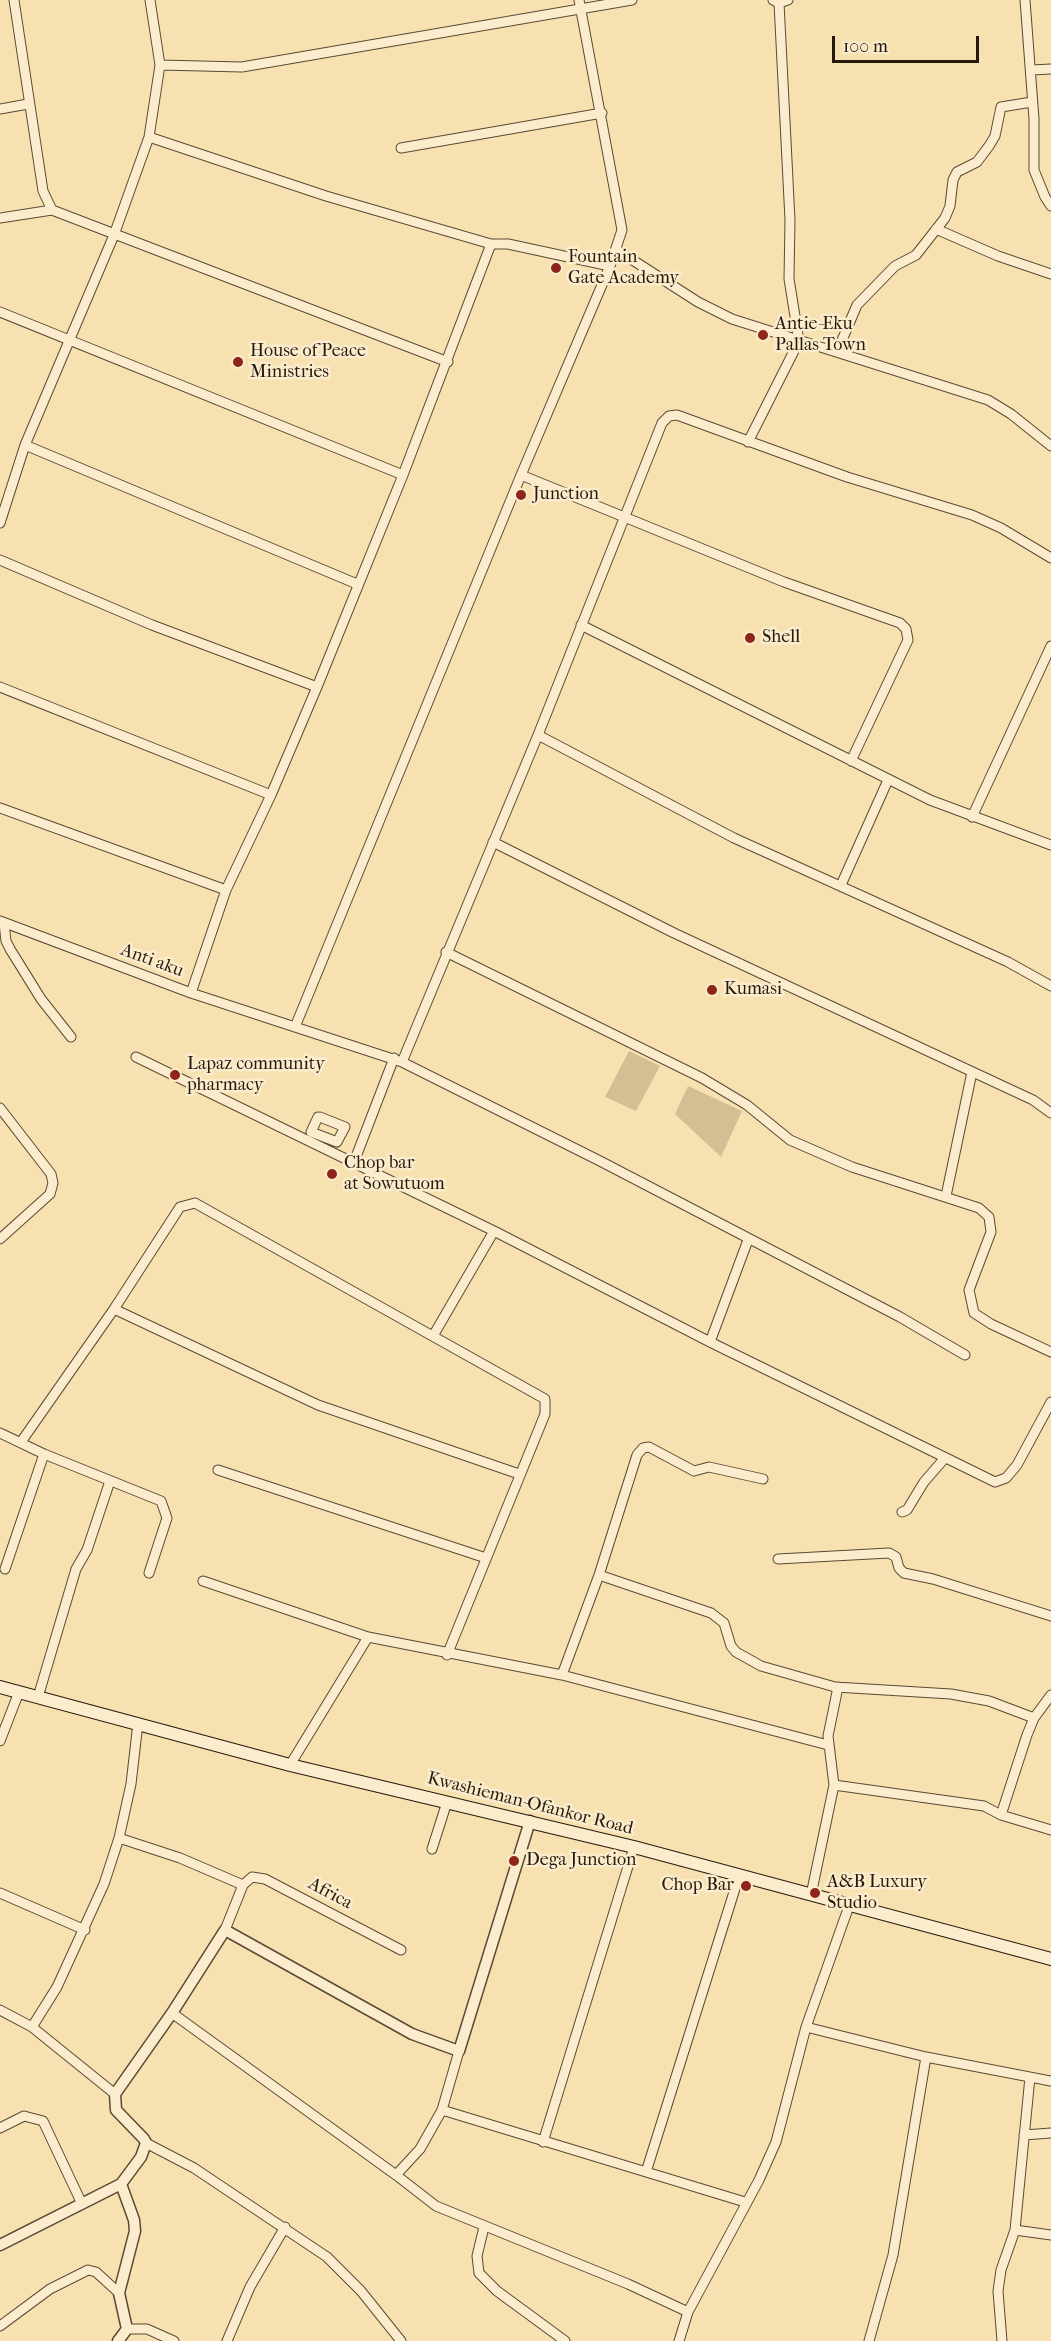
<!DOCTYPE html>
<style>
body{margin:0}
#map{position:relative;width:1051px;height:2341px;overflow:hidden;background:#f8e1b1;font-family:"IM FELL French Canon",serif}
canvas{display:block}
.scale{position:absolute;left:832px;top:36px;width:147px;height:27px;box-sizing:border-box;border:3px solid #26180b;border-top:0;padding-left:8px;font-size:18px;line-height:21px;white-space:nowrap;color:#26180b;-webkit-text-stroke:4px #faeccc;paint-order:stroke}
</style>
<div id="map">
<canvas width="1051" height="2341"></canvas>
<div class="scale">100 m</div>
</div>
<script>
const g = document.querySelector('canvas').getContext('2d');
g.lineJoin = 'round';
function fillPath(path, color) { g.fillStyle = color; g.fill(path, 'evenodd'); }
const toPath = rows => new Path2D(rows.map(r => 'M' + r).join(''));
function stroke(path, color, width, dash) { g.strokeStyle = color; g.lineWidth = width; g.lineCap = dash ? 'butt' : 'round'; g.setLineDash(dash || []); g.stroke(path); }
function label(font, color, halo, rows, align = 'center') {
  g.font = font + ' "IM FELL French Canon",serif'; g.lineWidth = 5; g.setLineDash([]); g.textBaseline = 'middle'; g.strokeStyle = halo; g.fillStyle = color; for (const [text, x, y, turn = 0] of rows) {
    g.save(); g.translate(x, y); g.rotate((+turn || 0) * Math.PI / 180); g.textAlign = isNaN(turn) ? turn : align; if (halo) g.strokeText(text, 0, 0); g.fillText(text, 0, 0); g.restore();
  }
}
fillPath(toPath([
 [629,1051,660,1066,636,1111,605,1097],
 [688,1086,742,1111,721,1157,675,1114]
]), '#d4bf95');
const minor = toPath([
 [14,0,43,191,52,210],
 [773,0,779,3,788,0],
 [1025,0,1034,119,1034,170,1045,197,1051,206],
 [160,65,242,67,632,0],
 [1032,70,1051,69],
 [0,109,28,104],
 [149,137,326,196,491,244,508,244,610,266],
 [401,148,602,113],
 [0,218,52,210,448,362],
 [936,229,998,256,1051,274],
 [617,250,698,302,732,319,988,400,1011,414,1051,446],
 [0,312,403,475],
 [837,352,857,305,895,266,916,255,945,218,950,206,953,180,957,172,977,162,989,146,995,136,1001,107,1032,102],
 [748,442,799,341,789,279,790,220,779,3],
 [25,445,357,584],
 [521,475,784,582,900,623,906,629,908,640,851,761],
 [0,523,25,445,114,235,149,137,160,65,150,0],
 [0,560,152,625,317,687],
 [581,625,930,800,1051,845],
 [0,687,271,795],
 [538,735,734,838,1008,962,1051,986],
 [0,808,226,890],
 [972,817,1051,646],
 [493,842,674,933,1033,1100,1051,1113],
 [841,885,888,780],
 [0,921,191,993,402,1062,600,1161,900,1317,965,1355],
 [4,923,6,941,10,949,41,999,71,1037],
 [446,952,702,1078,747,1105,790,1140,852,1167,979,1208,989,1217,991,1232,969,1290,974,1313,991,1324,1051,1352],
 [191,993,226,890,271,795,317,687,403,475,491,244],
 [295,1027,521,475,610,266,622,230,579,0],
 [136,1057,494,1231,710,1342,995,1482,1006,1478,1017,1465,1051,1402],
 [402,1062,538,735,662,423,669,416,677,415,847,477,972,515,1001,528,1051,558],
 [0,1108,51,1174,53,1183,50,1194,0,1239],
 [318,1117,311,1132,337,1142,345,1127,320,1117],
 [354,1162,394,1058],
 [946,1196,972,1072],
 [114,1309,318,1405,519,1474],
 [433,1336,494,1231],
 [710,1342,748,1240],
 [0,1433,44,1454,161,1501,167,1518,149,1573],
 [21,1442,114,1309,180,1207,195,1203,545,1399,545,1414,447,1655],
 [218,1470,486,1558],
 [902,1512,907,1510,924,1482,944,1459],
 [778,1559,889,1553,896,1557,899,1568,904,1573,933,1579,1051,1616],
 [5,1569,44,1454],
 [599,1575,711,1613,724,1623,731,1646,736,1652,761,1666,835,1687,951,1694,989,1701,1034,1718],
 [203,1581,368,1637,562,1675,828,1745],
 [562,1675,599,1575,637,1455,643,1448,649,1447,694,1471,709,1467,763,1479],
 [38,1697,76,1569,87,1550,110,1481],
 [0,1741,19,1692],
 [290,1765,368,1637],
 [834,1785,984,1806,1001,1815,1051,1830],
 [1001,1815,1027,1735,1034,1718,1051,1695],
 [119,1838,180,1858,243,1885],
 [432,1849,447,1802],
 [0,1893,85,1930],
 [811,1895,834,1785,828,1736,838,1687],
 [225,1930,243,1885,252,1877,265,1879,401,1950],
 [0,2010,32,2027,115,2094],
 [172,2013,396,2175,436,2206,628,2284,688,2312],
 [32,2027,57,1987,104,1884,119,1838,131,1784,138,1723],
 [806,2027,926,2057,1051,2081],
 [442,2110,745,2202],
 [0,2128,24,2116,43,2121,82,2204],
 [1024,2135,1051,2133],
 [543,2142,634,1847],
 [146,2143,194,2168,327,2257,361,2291,401,2341],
 [646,2172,739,1876],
 [396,2175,420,2149,442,2110,459,2051],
 [484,2227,477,2256,479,2273,497,2291,565,2341],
 [1015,2230,1051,2235],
 [0,2326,50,2289,88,2270,96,2272,119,2293],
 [127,2329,147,2329,174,2341],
 [227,2341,250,2287,285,2227],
 [679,2341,688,2312,759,2180,776,2142,806,2027,849,1906],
 [869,2341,893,2255,926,2057],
 [1002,2341,998,2291,1001,2270,1015,2230,1030,2077]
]);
const tertiary = toPath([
 [0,2245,121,2184,141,2157,146,2143,144,2139,116,2110,115,2094,172,2013,225,1930,412,2034,459,2051,530,1821],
 [118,2341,127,2329,119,2293,135,2231,134,2220,121,2184]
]);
const secondary = toPath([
 [0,1687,290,1765,634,1847,1051,1959]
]);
stroke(minor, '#5a4a34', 11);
stroke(tertiary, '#5a4a34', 13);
stroke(secondary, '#26180b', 14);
stroke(minor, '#faeccc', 9);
stroke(tertiary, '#faeccc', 10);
stroke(secondary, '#faeccc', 12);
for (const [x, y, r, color] of [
 [556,268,6,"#8f2418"],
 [763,335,6,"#8f2418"],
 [238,362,6,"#8f2418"],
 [521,495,6,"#8f2418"],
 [750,638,6,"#8f2418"],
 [712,990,6,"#8f2418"],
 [175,1075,6,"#8f2418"],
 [332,1174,6,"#8f2418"],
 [514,1861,6,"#8f2418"],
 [746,1886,6,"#8f2418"],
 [815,1893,6,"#8f2418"]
]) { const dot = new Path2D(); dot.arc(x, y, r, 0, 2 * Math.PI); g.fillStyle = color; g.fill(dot); stroke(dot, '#faeccc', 2); }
label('18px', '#26180b', '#faeccc', [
 ["Fountain",568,258],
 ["Gate Academy",568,279],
 ["Antie-Eku",775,325],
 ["Pallas Town",775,346],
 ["House of Peace",250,352],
 ["Ministries",250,373],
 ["Junction",533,495],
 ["Shell",762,638],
 ["Kumasi",724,990],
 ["Lapaz community",187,1065],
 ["pharmacy",187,1086],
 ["Chop bar",344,1164],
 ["at Sowutuom",344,1185],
 ["Dega Junction",526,1861],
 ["A&B Luxury",827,1883],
 ["Studio",827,1904],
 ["Chop Bar",734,1886,"right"]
], 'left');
label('18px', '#26180b', '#faeccc', [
 ["Anti aku",152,961,20],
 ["Kwashieman-Ofankor Road",530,1804,14],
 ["Africa",330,1894,28]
]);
</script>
